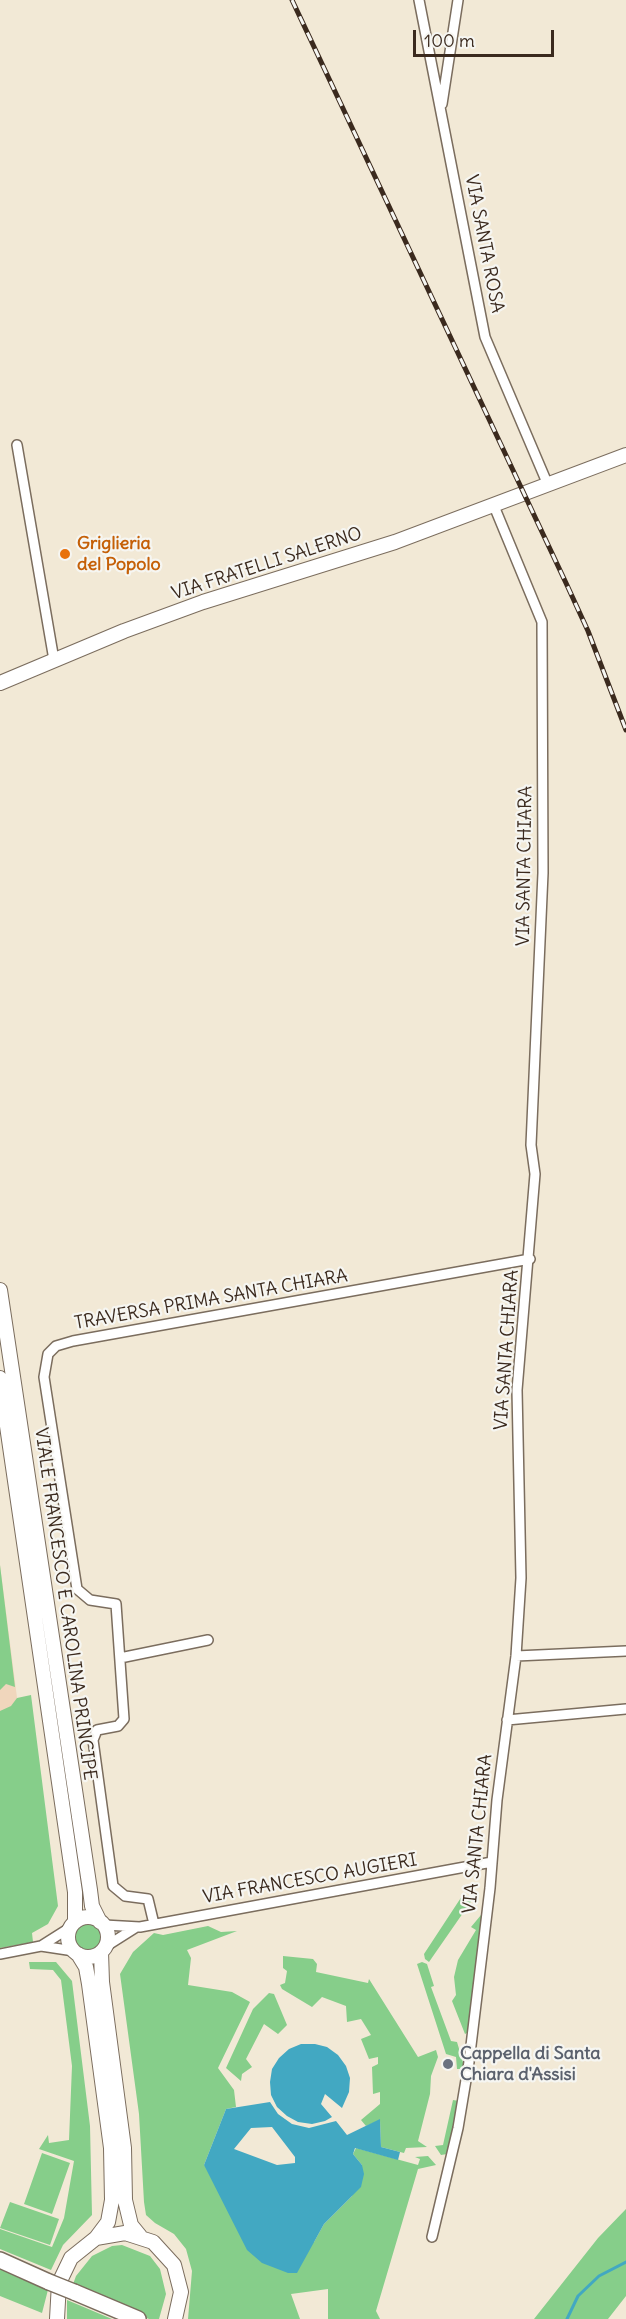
<!DOCTYPE html>
<style>
body{margin:0}
#map{position:relative;width:626px;height:2319px;overflow:hidden;background:#f2e9d6;font-family:Delius,sans-serif}
canvas{display:block}
.scale{position:absolute;left:413px;top:30px;width:141px;height:27px;box-sizing:border-box;border:3px solid #3b2a1e;border-top:0;padding-left:8px;font-size:18px;line-height:21px;white-space:nowrap;color:#3b2a1e;-webkit-text-stroke:4px #f6f6f2;paint-order:stroke}
</style>
<div id="map">
<canvas width="626" height="2319"></canvas>
<div class="scale">100 m</div>
</div>
<script>
const g = document.querySelector('canvas').getContext('2d');
g.lineJoin = 'round';
function fillPath(path, color) { g.fillStyle = color; g.fill(path, 'evenodd'); }
const toPath = rows => new Path2D(rows.map(r => 'M' + r).join(''));
function stroke(path, color, width, dash) { g.strokeStyle = color; g.lineWidth = width; g.lineCap = dash ? 'butt' : 'round'; g.setLineDash(dash || []); g.stroke(path); }
function label(font, color, halo, rows, align = 'center') {
  g.font = font + ' Delius,sans-serif'; g.lineWidth = 4.5; g.setLineDash([]); g.textBaseline = 'middle'; g.strokeStyle = halo; g.fillStyle = color; for (const [text, x, y, turn = 0] of rows) {
    g.save(); g.translate(x, y); g.rotate((+turn || 0) * Math.PI / 180); g.textAlign = isNaN(turn) ? turn : align; if (halo) g.strokeText(text, 0, 0); g.fillText(text, 0, 0); g.restore();
  }
}
fillPath(toPath([
 [0,1565,20,1721,0,1731]
]), '#f0d6bc');
fillPath(toPath([
 [0,1565,15,1687,6,1684,0,1690],
 [31,1695,58,1906,48,1924,32,1933,33,1942,0,1948,0,1711,11,1706,17,1698],
 [464,1893,472,1900,429,1962,425,1959,424,1954],
 [481,1915,484,1919,470,2031,465,2034,452,2001,456,1995,454,1977,458,1960,476,1930,471,1927],
 '75 1938a14 14 0 1 1 28 0a14 14 0 1 1-28 0Z',
 [208,1926,221,1932,237,1931,187,1950,191,1958,188,1985,232,1992,250,2002,218,2068,234,2090,236,2107,226,2109,204,2165,314,2242,324,2224,352,2196,362,2165,353,2154,356,2148,418,2165,420,2159,415,2157,428,2156,436,2165,418,2169,376,2311,380,2319,328,2319,328,2289,291,2294,300,2319,188,2319,192,2271,186,2249,174,2234,155,2223,146,2215,144,2202,139,2114,120,1974,133,1952,154,1933,163,1935],
 [283,1956,313,1959,317,1964,316,1972,368,1983,369,1979,418,2057,436,2050,438,2057,431,2076,430,2094,418,2141,427,2147,406,2148,404,2153,381,2147,380,2120,366,2126,361,2120,380,2104,380,2092,373,2094,372,2067,378,2064,378,2057,369,2059,361,2039,371,2035,361,2019,347,2022,346,2006,322,1997,312,2007,282,1989,280,1985,285,1983,287,1971,283,1968],
 [29,1962,56,1962,72,1981,90,2126,92,2215,63,2245,51,2270,0,2249,0,2229,52,2247,64,2218,74,2161,39,2149,48,2135,49,2143,69,2140,72,2066,61,1980,53,1970,30,1969],
 [422,1962,427,1964,434,1986,431,1987,451,2041,457,2042,465,2069,457,2069,456,2057,446,2054,417,1964],
 [269,1993,274,1994,287,2025,278,2034,264,2024,246,2059,252,2067,242,2074,241,2081,226,2068,253,2009],
 [453,2100,459,2101,447,2154,441,2155,435,2146,443,2145],
 [42,2153,70,2163,52,2214,24,2204],
 [10,2202,59,2219,50,2245,0,2228],
 [626,2209,626,2296,608,2319,534,2319,598,2238],
 [122,2245,150,2256,160,2269,166,2294,159,2319,149,2319,72,2287,76,2276,92,2256,112,2246],
 [0,2266,49,2286,42,2313,0,2296],
 [67,2300,112,2319,67,2319]
]), '#86ce8a');
fillPath(toPath([
 [301,2044,315,2044,327,2047,338,2055,346,2066,350,2078,349,2092,342,2108,325,2094,321,2104,332,2117,325,2121,312,2124,298,2122,287,2116,277,2107,271,2095,270,2082,272,2069,279,2058,289,2049],
 [270,2102,278,2114,292,2124,309,2128,336,2121,347,2135,380,2119,381,2147,400,2152,398,2160,355,2148,353,2154,362,2165,364,2174,361,2187,324,2224,297,2273,288,2273,262,2263,247,2250,204,2165,226,2109],
 [272,2127,295,2157,295,2163,277,2165,234,2149,251,2128]
]), '#42a8c2');
stroke(toPath([
 [567,2319,578,2296,599,2276,626,2262]
]), '#42a8c2', 3);
const street = toPath([
 [419,0,485,337,548,485],
 [442,104,458,0],
 [17,445,54,660],
 [516,1656,626,1651],
 [120,1658,208,1640],
 [507,1720,626,1709],
 [154,1924,148,1899,125,1896,113,1886,93,1740,97,1730,118,1726,124,1719,116,1604,90,1600,77,1589,44,1377,48,1354,56,1346,73,1341,530,1259],
 [104,1925,140,1927,492,1862],
 [41,1946,74,1951],
 [105,1947,135,1928],
 [0,1954,41,1946,71,1927],
 [432,2237,458,2128,469,2062,490,1888,497,1800,516,1656,521,1578,517,1390,535,1174,531,1145,543,873,542,622,494,506]
]);
const secondary = toPath([
 [0,683,124,631,203,602,395,542,626,455],
 [0,1290,90,1890,92,1906,100,1922],
 [0,1378,75,1892,75,1922],
 '68 1937a20 20 0 1 1 40 0a20 20 0 1 1-40 0Z',
 [101,1952,102,1982,124,2148,125,2200,131,2225,140,2236],
 [78,1954,86,1967,89,1984,111,2148,112,2200,108,2222,96,2238],
 [57,2319,59,2283,71,2258,96,2238,125,2233,153,2242,174,2265,181,2292,175,2319]
]);
const primary = toPath([
 [0,2260,49,2282],
 [74,2292,138,2319]
]);
stroke(street, '#7b6d5e', 12);
stroke(secondary, '#7b6d5e', 16);
stroke(primary, '#7b6d5e', 18);
stroke(street, '#fff', 9);
stroke(secondary, '#fff', 14);
stroke(primary, '#fff', 15);
const rail = toPath([
 [292,0,566,583,588,631,626,730]
]);
stroke(rail, '#3b2a1e', 5);
stroke(rail, '#f6f6f2', 3, [9]);
const primaryBridge = toPath([
 [49,2282,74,2292]
]);
stroke(primaryBridge, '#7b6d5e', 18, []);
stroke(primaryBridge, '#fff', 15);
for (const [x, y, r, color] of [
 [65,554,6,"#e8710a"],
 [448,2064,6,"#6b7280"]
]) { const dot = new Path2D(); dot.arc(x, y, r, 0, 2 * Math.PI); g.fillStyle = color; g.fill(dot); stroke(dot, '#f6f6f2', 2); }
label('18px', '#3b2a1e', '#f6f6f2', [
 ["VIA SANTA ROSA",484,244,79],
 ["VIA FRATELLI SALERNO",267,564,-18],
 ["VIA SANTA CHIARA",525,866,-89],
 ["TRAVERSA PRIMA SANTA CHIARA",211,1300,-10],
 ["VIA SANTA CHIARA",507,1350,-86],
 ["VIALE FRANCESCO E CAROLINA PRINCIPE",65,1604,82],
 ["VIA SANTA CHIARA",478,1834,-84],
 ["VIA FRANCESCO AUGIERI",310,1879,-10]
]);
label('bold 18px', '#c56008', '#f6f6f2', [
 ["Griglieria",77,544],
 ["del Popolo",77,565]
], 'left');
label('bold 18px', '#5b616d', '#f6f6f2', [
 ["Cappella di Santa",460,2054],
 ["Chiara d'Assisi",460,2075]
], 'left');
</script>
